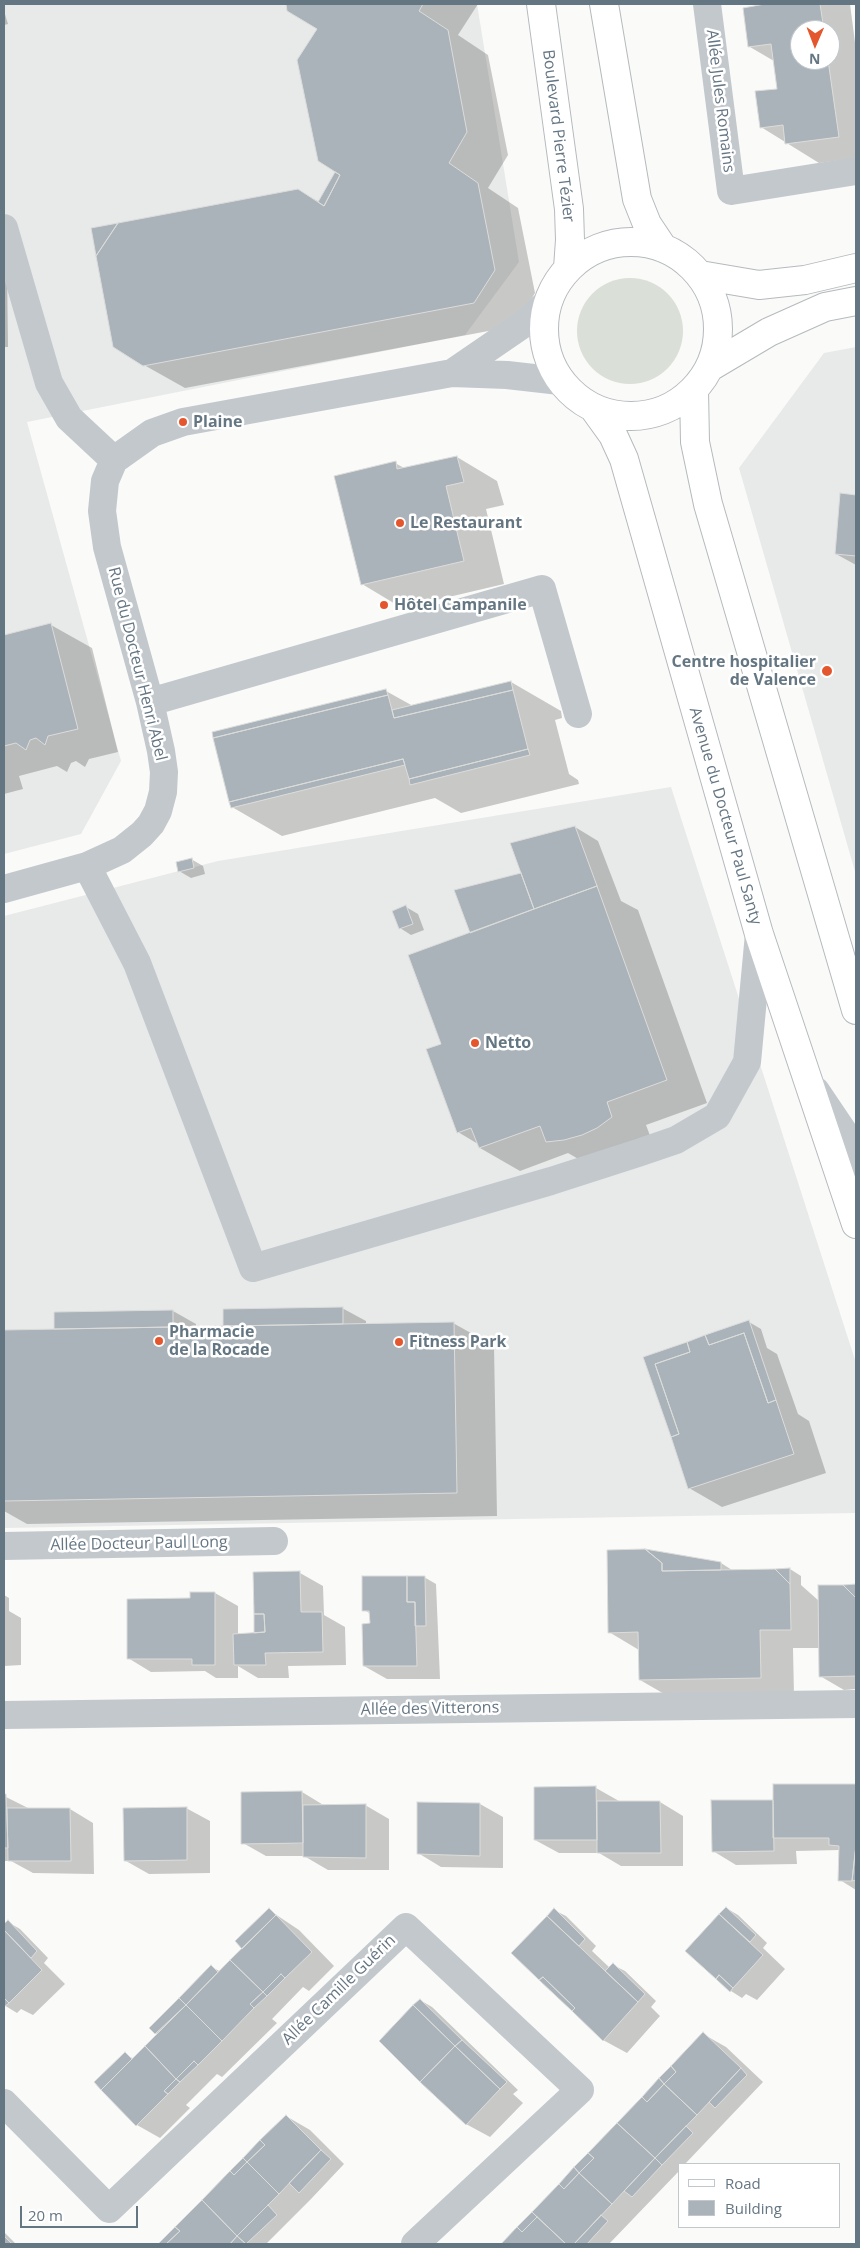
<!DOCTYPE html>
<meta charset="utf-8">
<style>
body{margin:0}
#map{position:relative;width:860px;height:2248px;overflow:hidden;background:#fafaf8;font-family:"Open Sans",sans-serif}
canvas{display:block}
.frame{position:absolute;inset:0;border:5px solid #657683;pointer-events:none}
.legend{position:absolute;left:678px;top:2163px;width:162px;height:65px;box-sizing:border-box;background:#fff;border:1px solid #c1c8cd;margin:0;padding:6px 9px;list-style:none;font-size:15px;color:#657683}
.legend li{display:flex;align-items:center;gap:10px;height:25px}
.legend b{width:25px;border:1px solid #c1c8cd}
.north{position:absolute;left:790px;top:20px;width:50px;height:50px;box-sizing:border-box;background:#fff;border:1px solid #c1c8cd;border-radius:50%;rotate:181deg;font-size:14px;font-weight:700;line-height:20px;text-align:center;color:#657683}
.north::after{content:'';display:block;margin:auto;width:18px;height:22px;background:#e4572e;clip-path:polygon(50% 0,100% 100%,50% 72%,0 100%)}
.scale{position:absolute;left:20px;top:2206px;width:118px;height:22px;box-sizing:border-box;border:2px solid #657683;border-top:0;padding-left:6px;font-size:15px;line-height:18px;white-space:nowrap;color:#657683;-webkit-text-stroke:4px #fff;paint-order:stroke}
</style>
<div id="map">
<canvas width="860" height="2248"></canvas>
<div class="frame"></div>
<ul class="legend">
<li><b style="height:6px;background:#fff"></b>Road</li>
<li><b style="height:14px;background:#aab3b9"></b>Building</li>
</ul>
<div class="north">N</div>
<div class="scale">20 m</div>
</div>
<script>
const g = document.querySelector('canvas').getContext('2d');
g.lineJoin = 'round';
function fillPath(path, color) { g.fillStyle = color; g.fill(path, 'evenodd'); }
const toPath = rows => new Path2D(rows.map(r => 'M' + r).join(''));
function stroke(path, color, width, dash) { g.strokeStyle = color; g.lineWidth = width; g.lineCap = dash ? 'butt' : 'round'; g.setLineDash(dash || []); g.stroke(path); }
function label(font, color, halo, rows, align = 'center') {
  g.font = font + ' "Open Sans",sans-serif'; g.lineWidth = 5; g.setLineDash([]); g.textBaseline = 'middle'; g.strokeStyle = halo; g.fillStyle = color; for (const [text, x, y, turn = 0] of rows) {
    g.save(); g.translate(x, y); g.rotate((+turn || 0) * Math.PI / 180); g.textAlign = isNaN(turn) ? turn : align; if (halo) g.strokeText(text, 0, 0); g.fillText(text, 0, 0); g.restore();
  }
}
fillPath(toPath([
 [4,4,477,4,519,262,465,335,27,422,121,761,81,834,4,854],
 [856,347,856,875,739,468,824,353],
 [671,787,856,1363,856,1513,4,1528,4,916,218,861]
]), '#e8e9e9');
fillPath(toPath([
 '577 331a53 53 0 1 1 106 0a53 53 0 1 1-106 0Z'
]), '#dadfd7');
fillPath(toPath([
 [287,4,478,4,458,35,488,55,508,155,488,188,518,208,535,293,515,326,185,388,144,365,298,190,319,202,337,172,319,28,289,10],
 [766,4,850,4,856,50,856,158,819,163,761,127,778,90,774,61,750,47],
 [800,30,830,30,830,60,800,60],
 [4,11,8,24,4,25],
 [4,266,7,268,8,347,4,347],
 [457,457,497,481,504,505,486,509,504,584,402,608,362,584,395,463,406,469],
 [841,495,856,496,856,565,836,554],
 [51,625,92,648,118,752,89,759,85,767,76,761,71,763,67,772,57,766,19,776,23,789,4,794,4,636],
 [511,682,561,711,562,718,555,720,569,774,578,780,579,784,461,813,435,798,282,836,232,807,386,691,413,706],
 [575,827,598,841,621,901,638,910,707,1103,646,1125,652,1141,587,1164,568,1153,520,1171,480,1148,478,1144,458,1132,442,1044,471,933,522,873],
 [191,859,203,866,205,874,191,878,179,871],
 [406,907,418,914,424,930,411,935,400,928],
 [342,1308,366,1321,366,1325,453,1323,494,1346,497,1516,27,1524,4,1511,4,1331,57,1330,56,1329,173,1311,196,1324,196,1328,228,1327,224,1325],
 [749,1322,761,1329,767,1348,777,1354,798,1414,809,1421,826,1473,722,1507,689,1488],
 [721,1563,732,1570,790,1569,801,1576,801,1585,819,1601,819,1586,856,1586,856,1689,844,1690,820,1676,820,1648,793,1648,794,1696,673,1699,640,1680,639,1650,609,1632],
 [300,1573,323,1586,324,1615,345,1627,346,1665,288,1666,289,1678,258,1678,238,1666,238,1678,216,1678,205,1671,151,1672,128,1658,191,1600,215,1593,238,1606,238,1635,259,1634],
 [424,1577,436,1584,440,1679,387,1679,364,1666,371,1624,371,1614,364,1610],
 [4,1595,9,1598,9,1611,21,1618,21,1665,4,1666],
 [774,1785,856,1786,856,1890,840,1880,840,1850,796,1851,797,1864,736,1865,713,1851,774,1801],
 [535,1788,596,1788,619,1801,660,1802,683,1816,683,1866,621,1866,599,1853,559,1853,535,1840],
 [302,1792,325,1806,365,1805,389,1819,389,1870,328,1870,304,1856,266,1856,243,1843,242,1793],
 [4,1796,30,1809,70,1809,93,1823,94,1874,33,1873,11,1861,4,1861],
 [480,1804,503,1817,503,1868,441,1867,418,1853],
 [186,1808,210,1821,210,1873,149,1874,126,1861],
 [726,1908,738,1915,767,1943,763,1948,785,1969,757,2000,746,1994,742,1998,731,1991,719,1915,724,1918],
 [269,1910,299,1930,334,1966,309,1991,303,1987,272,2019,277,2023,222,2077,217,2074,186,2105,190,2108,160,2138,137,2125,125,2054,134,2059,158,2035,151,2028,212,1967,221,1972,244,1948],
 [554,1910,566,1916,596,1946,592,1951,610,1968,613,1965,625,1971,656,2001,651,2007,660,2016,627,2053,603,2040,513,1953],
 [8,1922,20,1929,48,1958,44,1963,65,1984,33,2015,21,2009,17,2013,4,2005,4,1926],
 [420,2000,432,2007,518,2090,513,2094,523,2103,490,2137,466,2124],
 [703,2034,726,2047,763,2082,685,2164,679,2164,679,2171,609,2244,502,2244],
 [286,2116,310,2130,344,2164,311,2199,266,2244,160,2244],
 [4,2232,16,2244,4,2244]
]), '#0003');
const building = toPath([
 [286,4,423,4,419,11,448,30,467,132,449,163,478,183,495,270,474,303,143,366,113,347,96,256,118,223,298,189,324,206,340,175,318,161,297,60,317,29,287,11,286,4],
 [765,4,820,4,824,30,800,30,800,60,828,60,839,137,785,144,783,125,760,128,755,91,777,89,771,44,748,47,743,8,765,4],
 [335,172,340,175,324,206,318,202,335,172],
 [118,223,96,256,91,228,118,223],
 [457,456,464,482,446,486,464,561,361,585,334,476,396,461,397,469,457,456],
 [840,493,856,495,856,556,835,554,840,493],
 [51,623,78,729,48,736,45,745,36,738,30,740,26,750,16,743,4,746,4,635,51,623],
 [511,681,513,690,394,718,392,710,511,681],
 [386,689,388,695,213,738,212,732,386,689],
 [513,690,528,749,409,779,403,759,229,802,213,738,388,695,394,718,513,690],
 [528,749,530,755,410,785,409,779,528,749],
 [403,759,405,765,231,808,229,802,403,759],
 [575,826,597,886,534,909,510,843,575,826],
 [192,858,194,868,178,872,176,862,192,858],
 [521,873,534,909,470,933,454,890,521,873],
 [597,886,667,1080,607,1102,612,1117,597,1128,582,1135,564,1140,546,1142,540,1126,479,1148,471,1128,457,1133,426,1049,441,1044,408,955,597,886],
 [406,905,413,924,399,929,392,911,406,905],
 [343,1307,343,1324,223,1326,223,1309,343,1307],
 [173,1310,173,1327,54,1329,54,1312,173,1310],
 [749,1320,776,1400,768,1403,744,1333,709,1345,705,1335,749,1320],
 [454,1322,457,1493,4,1501,4,1330,454,1322],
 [744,1333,768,1403,776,1400,794,1454,688,1489,671,1437,679,1434,655,1364,690,1352,687,1342,705,1335,709,1345,744,1333],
 [687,1342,690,1352,655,1364,679,1434,671,1437,643,1357,687,1342],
 [645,1549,662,1563,662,1571,775,1569,790,1584,791,1630,760,1630,761,1678,639,1680,638,1632,608,1633,607,1550,645,1549],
 [645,1549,721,1562,721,1570,662,1571,662,1563,645,1549],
 [790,1568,790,1584,775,1569,790,1568],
 [300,1571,301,1612,322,1612,323,1652,265,1653,266,1665,234,1665,233,1634,265,1632,264,1614,254,1614,253,1572,300,1571],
 [362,1576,407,1576,407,1602,415,1602,417,1666,363,1666,362,1624,370,1623,369,1611,362,1611,362,1576],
 [407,1576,425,1576,426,1626,415,1626,415,1602,407,1602,407,1576],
 [856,1584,856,1598,843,1585,856,1584],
 [818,1585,843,1585,856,1598,856,1676,819,1677,818,1585],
 [190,1592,215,1592,215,1665,192,1665,192,1659,127,1659,127,1599,190,1598,190,1592],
 [254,1614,264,1614,265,1632,254,1633,254,1614],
 [773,1784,856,1784,856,1845,852,1881,838,1881,839,1846,829,1845,829,1838,773,1838,773,1784],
 [596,1786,597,1840,534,1840,534,1787,596,1786],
 [302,1791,303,1843,241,1844,241,1792,302,1791],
 [4,1794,6,1794,8,1848,4,1848,4,1794],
 [711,1800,773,1800,774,1851,712,1852,711,1800],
 [597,1801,660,1801,661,1853,597,1853,597,1801],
 [417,1802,480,1803,480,1856,417,1854,417,1802],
 [366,1804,366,1858,303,1857,303,1805,366,1804],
 [187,1807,187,1860,124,1861,123,1808,187,1807],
 [7,1808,70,1808,71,1861,8,1861,7,1808],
 [856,1845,856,1880,852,1881,856,1845],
 [726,1907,756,1935,750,1942,719,1914,726,1907],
 [269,1908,276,1915,242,1949,235,1941,269,1908],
 [554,1908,585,1939,579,1946,547,1916,554,1908],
 [719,1914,763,1955,733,1988,719,1975,716,1979,685,1951,719,1914],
 [276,1915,312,1952,285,1978,281,1974,263,1992,230,1960,276,1915],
 [547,1916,638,2002,603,2041,572,2011,575,2008,543,1977,539,1980,511,1953,547,1916],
 [8,1920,37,1951,31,1958,4,1930,4,1924,8,1920],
 [4,1930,42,1970,9,2003,4,1998,4,1930],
 [230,1960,263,1992,250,2004,254,2008,222,2041,186,2005,230,1960],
 [613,1963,645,1994,638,2002,605,1971,613,1963],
 [211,1965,218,1972,186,2005,179,1998,211,1965],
 [281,1974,285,1978,267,1996,263,1992,281,1974],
 [719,1975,733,1988,730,1992,716,1979,719,1975],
 [543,1977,575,2008,572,2011,539,1980,543,1977],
 [263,1992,267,1996,254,2008,250,2004,263,1992],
 [4,1998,9,2003,4,2007,4,1998],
 [179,1998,186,2005,155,2034,149,2028,179,1998],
 [420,1999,462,2040,455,2046,413,2005,420,1999],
 [186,2005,222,2041,198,2065,194,2061,176,2079,145,2046,186,2005],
 [413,2005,455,2046,420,2082,379,2041,413,2005],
 [703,2032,741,2068,697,2115,664,2084,676,2072,671,2066,703,2032],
 [462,2040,507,2082,500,2089,455,2046,462,2040],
 [145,2046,176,2079,164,2091,168,2094,136,2126,101,2090,145,2046],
 [455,2046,500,2089,466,2125,420,2082,455,2046],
 [125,2052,132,2059,101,2090,94,2082,125,2052],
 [194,2061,198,2065,180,2082,176,2079,194,2061],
 [671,2066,676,2072,664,2084,659,2078,671,2066],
 [741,2068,747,2075,715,2108,709,2102,741,2068],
 [659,2078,664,2084,647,2102,642,2097,659,2078],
 [176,2079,180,2082,168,2094,164,2091,176,2079],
 [664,2084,697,2115,655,2158,617,2123,642,2097,647,2102,664,2084],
 [286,2115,321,2150,279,2194,247,2162,265,2145,260,2140,286,2115],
 [617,2123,655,2158,612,2204,579,2173,594,2158,588,2153,617,2123],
 [686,2126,693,2133,662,2165,655,2158,686,2126],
 [260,2140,265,2145,247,2162,243,2158,260,2140],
 [321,2150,331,2159,299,2193,289,2183,321,2150],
 [588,2153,594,2158,579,2173,574,2167,588,2153],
 [243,2158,247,2162,234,2175,230,2171,243,2158],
 [655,2158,662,2165,632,2197,624,2191,655,2158],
 [247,2162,279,2194,237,2236,202,2200,230,2171,234,2175,247,2162],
 [574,2167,579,2173,564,2189,559,2184,574,2167],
 [579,2173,612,2204,574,2244,566,2244,532,2212,559,2184,564,2189,579,2173],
 [202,2200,237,2236,230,2244,166,2244,180,2231,175,2227,202,2200],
 [268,2205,277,2215,246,2244,237,2236,268,2205],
 [532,2212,537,2217,522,2232,517,2227,532,2212],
 [601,2215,608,2221,587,2244,574,2244,601,2215],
 [537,2217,566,2244,501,2244,517,2227,522,2232,537,2217],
 [175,2227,180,2231,166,2244,158,2244,175,2227],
 [4,2236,12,2244,4,2244,4,2236],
 [237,2236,246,2244,230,2244,237,2236]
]);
fillPath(building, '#aab3b9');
stroke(building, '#dcdcda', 1);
const major = toPath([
 [541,4,569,209,570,240,568,268],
 [604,4,637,199,647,224,663,248],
 '544 329a87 87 0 1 1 174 0a87 87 0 1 1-174 0Z',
 [700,275,759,285,805,280,856,268],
 [710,367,769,332,825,307,856,301],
 [694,390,695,442,708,504,856,1010],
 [595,410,613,435,624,459,759,934,856,1224]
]);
stroke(major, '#b5babe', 30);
stroke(toPath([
 [707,4,731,191,856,171],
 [4,228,49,383,69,418,114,460],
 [452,373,525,323,546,304],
 [150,702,542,589,578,714],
 [87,866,137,963,253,1268,551,1181,638,1153,676,1140,717,1116,747,1062,759,934],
 [4,889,87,866,122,850,142,834,151,824,158,811,163,792,164,772,161,751,150,702,107,547,102,511,105,481,114,460,152,433,183,422,452,373,507,375,560,381],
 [816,1091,843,1131,856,1166],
 [4,1546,274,1541],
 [4,1715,856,1704],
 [4,2103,109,2209,406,1927,580,2090,415,2244]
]), '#c3c8cc', 28);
stroke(major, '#fff', 28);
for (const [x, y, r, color] of [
 [183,422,5,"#e4572e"],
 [400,523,5,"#e4572e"],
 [384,605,5,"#e4572e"],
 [827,671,6,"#e4572e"],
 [475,1043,5,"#e4572e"],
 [159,1341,5,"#e4572e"],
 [399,1342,5,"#e4572e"]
]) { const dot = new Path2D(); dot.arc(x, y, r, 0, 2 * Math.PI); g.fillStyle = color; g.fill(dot); stroke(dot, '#fff', 2); }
label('16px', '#657683', '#fff', [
 ["Allée Jules Romains",720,101,83],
 ["Boulevard Pierre Tézier",558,136,83],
 ["Rue du Docteur Henri Abel",137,664,76],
 ["Avenue du Docteur Paul Santy",725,816,74],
 ["Allée Docteur Paul Long",139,1544,-1],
 ["Allée des Vitterons",430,1709,-1],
 ["Allée Camille Guérin",339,1990,-44]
]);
label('bold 16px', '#657683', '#fff', [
 ["Plaine",193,422],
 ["Le Restaurant",410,523],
 ["Hôtel Campanile",394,605],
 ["Centre hospitalier",816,662,"right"],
 ["de Valence",816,680,"right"],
 ["Netto",485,1043],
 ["Pharmacie",169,1332],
 ["de la Rocade",169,1350],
 ["Fitness Park",409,1342]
], 'left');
</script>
